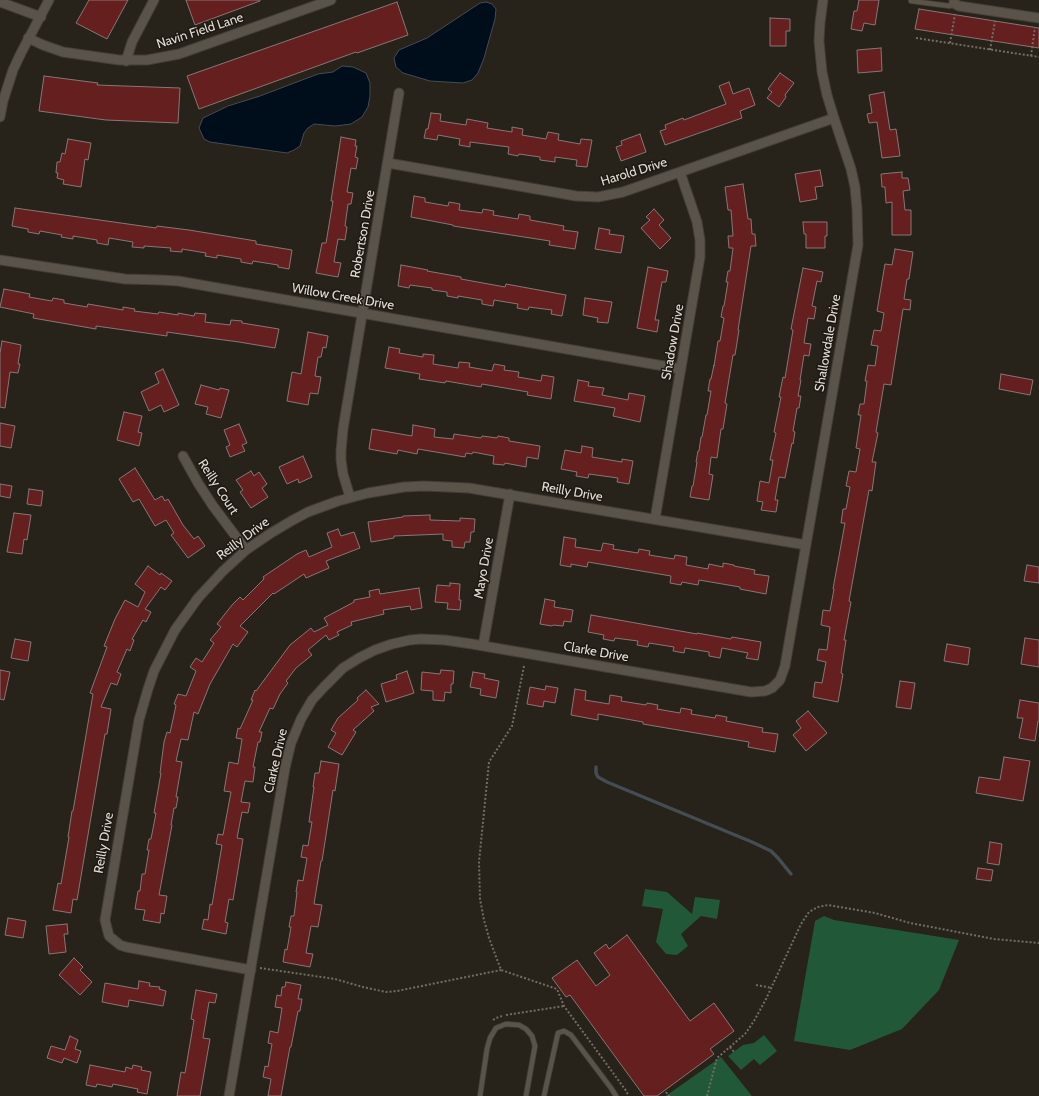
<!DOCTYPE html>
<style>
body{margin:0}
canvas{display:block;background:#27221a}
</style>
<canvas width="1039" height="1096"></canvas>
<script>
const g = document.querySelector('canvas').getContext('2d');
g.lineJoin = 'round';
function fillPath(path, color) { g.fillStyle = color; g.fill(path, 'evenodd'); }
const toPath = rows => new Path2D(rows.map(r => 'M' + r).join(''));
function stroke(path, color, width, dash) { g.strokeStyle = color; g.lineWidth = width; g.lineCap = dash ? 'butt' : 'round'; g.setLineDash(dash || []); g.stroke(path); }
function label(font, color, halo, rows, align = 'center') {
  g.font = font + ' Cabin,sans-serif'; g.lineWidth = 3; g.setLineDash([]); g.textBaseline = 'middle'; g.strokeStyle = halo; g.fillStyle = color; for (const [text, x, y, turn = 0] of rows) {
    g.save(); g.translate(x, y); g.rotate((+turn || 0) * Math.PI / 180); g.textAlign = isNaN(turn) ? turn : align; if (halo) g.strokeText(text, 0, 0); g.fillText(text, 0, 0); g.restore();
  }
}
fillPath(toPath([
 [645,889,667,892,692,914,695,897,720,900,717,919,701,916,681,934,688,946,677,955,666,954,656,942,663,909,642,906],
 [824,916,834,920,959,940,939,990,902,1029,850,1050,794,1041,815,921],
 [764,1035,777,1051,760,1065,754,1059,741,1070,728,1056,743,1045,754,1043],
 [721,1057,752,1096,665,1096,670,1093]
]), '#215837');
const water = toPath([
 [486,2,492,4,496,9,495,19,484,58,478,73,472,80,463,83,430,81,403,73,396,67,394,58,399,50,427,38,480,3,486,2],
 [342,66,353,67,366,73,370,83,370,96,368,107,362,117,351,124,335,126,314,124,308,128,304,133,300,146,294,150,287,153,210,142,204,139,199,128,203,118,228,106,260,96,318,74,333,72,342,66]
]);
fillPath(water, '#000d1b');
stroke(water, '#444c54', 1);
stroke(toPath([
 [596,767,596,773,598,777,607,782,752,842,771,851,778,858,791,874]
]), '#444c54', 3.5);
const building = toPath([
 [89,0,128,0,107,39,76,23,89,0],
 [186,0,260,0,260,1,195,25,186,0],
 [859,0,879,0,875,25,864,23,862,31,851,29,854,11,857,11,859,0],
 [397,2,408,35,357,53,356,52,199,109,187,76,397,2],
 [919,9,1039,28,1039,48,915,29,919,9],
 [770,18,790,19,790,31,786,31,786,46,770,46,770,18],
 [881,48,882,71,858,73,857,50,881,48],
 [780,73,794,83,785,95,786,97,779,107,767,98,772,92,768,89,780,73],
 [44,76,98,83,97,85,180,88,178,123,106,120,39,111,44,76],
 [729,82,733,94,749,88,755,105,740,111,742,118,665,145,660,131,666,129,665,125,683,118,684,120,726,104,719,86,729,82],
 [884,92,890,130,896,129,900,156,882,158,877,122,869,123,867,114,872,113,869,95,884,92],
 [431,113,441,114,440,121,466,125,467,119,488,123,487,128,512,132,512,127,523,129,522,135,546,139,548,132,559,134,558,140,580,144,581,139,592,140,587,167,576,166,577,160,555,157,555,162,540,160,540,157,519,154,518,156,508,154,509,147,470,142,470,147,459,145,460,139,438,135,437,140,424,138,426,129,428,129,431,113],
 [640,134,646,152,621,161,616,147,622,145,621,141,640,134],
 [341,137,356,140,355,146,357,146,355,157,358,158,356,169,351,168,347,192,353,193,351,204,348,204,345,226,347,227,345,240,338,239,334,262,341,263,338,277,316,273,322,243,326,243,333,201,331,201,341,137],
 [68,139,91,143,88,160,85,159,81,187,63,184,64,180,57,178,58,173,56,173,57,162,60,162,62,153,65,154,68,139],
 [820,170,823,186,815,187,817,199,800,202,795,174,820,170],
 [902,172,902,178,908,178,910,190,903,191,905,210,911,210,911,235,892,235,892,202,886,203,885,187,882,187,881,174,902,172],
 [743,184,748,219,751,219,752,234,755,234,756,246,751,246,738,330,739,330,735,355,733,355,725,403,727,404,723,429,721,429,717,458,711,457,709,474,713,475,709,500,690,497,692,486,693,486,697,462,696,462,698,451,699,451,701,437,702,437,706,415,707,415,711,391,708,391,710,379,711,379,714,365,714,366,718,341,720,341,724,318,721,317,723,306,724,306,728,282,726,282,728,271,730,271,733,248,729,248,728,236,733,236,731,210,728,210,725,187,743,184],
 [414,196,425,198,425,202,448,206,449,202,460,204,459,210,482,213,483,209,494,211,493,215,518,219,519,214,530,216,530,220,564,226,563,230,578,232,575,249,549,245,550,241,453,226,453,225,411,217,414,196],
 [15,208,156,228,157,226,189,230,256,241,256,244,292,250,289,269,278,267,278,265,253,261,252,264,241,262,241,259,217,255,217,258,205,256,206,253,182,249,182,252,170,251,171,248,144,246,144,248,132,247,133,242,109,238,108,245,97,243,97,240,73,236,73,239,61,237,62,235,40,231,39,234,28,232,28,229,12,226,15,208],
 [654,209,664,220,659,225,671,238,660,249,641,228,650,220,646,217,654,209],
 [803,222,827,222,827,236,825,236,825,248,806,248,806,234,804,234,803,222],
 [599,228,610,230,609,234,624,236,621,253,595,249,599,228],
 [895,249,913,252,909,279,907,279,904,299,911,300,910,310,903,309,891,385,884,384,876,432,878,433,872,462,876,462,872,491,869,490,849,601,851,602,844,640,846,640,841,673,843,674,838,702,813,697,815,682,822,683,826,662,817,660,819,649,827,650,830,627,821,625,823,610,830,611,834,589,833,589,845,523,841,523,843,509,846,509,850,487,846,486,849,471,856,472,860,449,856,448,861,415,858,415,860,404,864,404,867,381,865,381,868,365,875,366,878,346,871,345,874,330,881,331,884,313,877,311,885,264,892,265,895,249],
 [401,265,428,270,427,271,461,277,461,279,505,287,506,284,566,295,562,316,551,314,552,310,529,307,528,310,517,308,518,304,494,300,493,306,482,304,482,300,458,296,458,298,447,296,447,292,432,290,432,288,410,285,409,288,398,286,401,265],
 [648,267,668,271,666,282,662,282,655,320,659,320,657,332,637,328,648,267],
 [803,268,823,272,821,282,817,281,812,306,816,307,814,319,808,318,804,343,811,344,809,356,804,355,800,380,801,380,798,396,801,396,799,408,797,408,793,431,795,432,793,444,792,443,785,478,779,477,775,500,778,500,776,512,761,510,763,502,757,501,760,481,769,483,773,460,770,460,776,433,774,432,781,397,779,397,783,377,785,378,793,330,791,329,803,268],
 [4,289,30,294,29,297,52,301,53,298,64,300,64,303,87,307,88,304,123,310,123,307,135,309,134,311,158,314,159,312,178,315,178,313,194,316,195,313,206,314,205,322,230,325,231,320,242,321,242,323,279,329,275,348,239,342,202,337,167,332,167,336,96,326,96,329,33,318,34,314,0,307,4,289],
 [585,298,612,302,608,323,597,322,598,318,583,315,585,298],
 [308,332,328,336,326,348,323,347,321,357,318,357,315,376,321,377,318,394,310,393,308,405,287,401,292,372,301,374,308,332],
 [2,341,21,345,18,364,20,364,18,373,10,372,5,408,0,407,0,353,2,341],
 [389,347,400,349,399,353,423,357,423,354,434,355,433,364,458,368,459,362,470,363,469,367,492,371,494,364,505,366,504,370,519,372,518,377,541,381,542,375,554,377,551,399,527,395,528,392,482,384,481,387,446,381,445,383,419,379,420,374,385,368,389,347],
 [163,369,179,405,164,412,161,405,149,411,141,392,159,383,155,373,163,369],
 [1001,374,1033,380,1030,395,999,389,1001,374],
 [578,380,589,382,588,386,604,388,602,395,628,400,629,393,645,396,640,422,613,416,615,408,574,401,578,380],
 [201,385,219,390,220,388,229,390,221,418,206,414,208,407,195,404,201,385],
 [124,412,142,416,138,432,142,433,139,446,117,440,124,412],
 [0,423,15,426,11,448,0,446,0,423],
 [239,424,247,443,242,445,245,451,230,457,226,447,230,445,224,430,239,424],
 [413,425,435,429,434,437,453,439,454,434,481,438,482,436,497,438,498,436,509,438,509,441,540,446,538,459,527,457,526,467,505,463,504,465,493,464,494,456,473,452,472,454,466,453,465,457,418,449,417,454,398,450,397,454,369,449,372,429,412,436,413,425],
 [582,446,593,448,592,457,622,462,622,459,633,461,629,484,617,482,618,478,589,474,588,478,576,476,577,472,561,469,565,450,581,453,582,446],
 [303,456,312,477,299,483,298,479,287,484,279,467,303,456],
 [135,468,155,500,162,496,165,501,168,499,183,525,194,539,198,536,205,546,188,558,171,535,174,533,166,520,155,526,139,499,133,502,119,479,135,468],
 [251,471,254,476,259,472,267,484,262,488,268,497,251,508,240,492,243,490,236,480,251,471],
 [0,484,12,486,10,498,0,496,0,484],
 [29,489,43,491,41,506,27,504,29,489],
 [14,513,31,515,27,540,24,539,22,554,7,552,14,513],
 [430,515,430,520,460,521,460,518,475,519,474,532,471,532,470,542,465,542,464,548,452,547,452,541,443,540,443,534,394,536,394,538,371,542,368,522,403,517,403,516,430,515],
 [338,529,341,536,354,532,360,548,326,561,329,568,306,578,304,574,274,594,273,593,240,626,248,632,237,647,233,644,210,684,198,714,194,712,188,740,181,739,176,761,182,762,176,797,178,797,176,808,174,808,171,825,172,825,159,895,167,896,164,914,161,913,160,923,143,920,145,910,135,909,138,891,140,891,142,874,145,874,149,850,147,850,149,839,151,839,156,813,154,813,161,773,160,773,164,742,167,732,170,733,176,705,174,704,178,694,186,696,196,671,190,667,196,658,202,662,214,643,210,640,221,627,217,624,232,605,240,597,243,600,264,579,263,577,297,554,306,550,309,557,332,547,327,533,338,529],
 [564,537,576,539,575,547,601,551,603,543,614,545,613,549,638,553,639,549,650,551,649,555,674,559,675,555,687,557,686,565,708,569,709,564,723,567,723,563,734,565,734,566,755,570,754,574,769,576,766,594,740,589,740,587,699,580,698,585,682,582,681,585,670,583,671,576,588,562,587,567,571,564,571,567,560,565,564,537],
 [1027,565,1039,567,1039,583,1024,581,1027,565],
 [148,566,160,575,161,573,172,581,165,590,161,587,145,609,151,612,146,622,143,620,132,639,134,640,130,651,127,649,117,672,121,674,117,685,111,683,101,707,111,709,107,734,105,734,77,900,73,899,71,913,53,910,58,883,61,884,69,837,68,837,72,811,73,811,93,694,90,693,107,647,104,646,115,619,125,600,138,607,145,592,135,584,148,566],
 [450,583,460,584,459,600,461,600,460,610,447,609,448,603,435,602,437,585,450,586,450,583],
 [419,588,422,608,411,610,410,606,383,610,384,614,351,622,352,625,337,632,339,635,329,640,326,635,308,650,312,655,296,668,286,681,288,683,280,694,273,709,270,708,259,732,262,732,260,742,258,742,253,767,255,767,253,782,245,781,241,802,250,803,248,813,242,812,237,838,243,839,233,900,229,899,225,922,228,923,226,934,202,929,204,919,208,920,210,904,212,905,222,845,216,844,218,834,223,835,231,792,224,791,229,762,238,764,242,739,236,738,238,728,240,729,253,700,251,700,255,690,256,691,290,645,311,628,314,632,328,625,324,618,354,602,354,600,370,597,369,591,379,589,380,594,419,588],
 [545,599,555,601,554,607,573,610,571,622,564,621,563,626,553,625,552,626,540,624,545,599],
 [591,615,697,634,697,633,731,639,732,637,761,642,758,660,746,658,748,653,722,648,720,658,709,656,709,652,685,648,684,653,673,651,674,647,649,643,648,647,637,645,638,641,615,638,614,641,603,639,604,635,588,632,591,615],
 [1025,638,1039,640,1039,667,1021,664,1025,638],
 [15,639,31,642,28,661,11,658,15,639],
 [947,644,970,648,968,665,944,661,947,644],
 [0,670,10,672,4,700,0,699,0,670],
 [441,670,454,671,453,684,451,684,451,693,445,692,444,701,433,700,433,691,421,690,422,672,440,674,441,670],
 [407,671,414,693,386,702,381,684,397,679,396,675,407,671],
 [473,672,485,674,484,678,499,681,496,698,480,695,481,689,470,687,473,672],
 [900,681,915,683,911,709,896,707,900,681],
 [546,686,558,688,555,703,544,701,543,707,527,704,530,687,545,690,546,686],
 [575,689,586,691,585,700,609,704,610,695,622,697,621,701,646,705,647,703,658,705,657,709,680,713,681,708,692,710,691,714,715,718,716,715,727,717,726,721,763,728,762,732,778,734,775,752,748,747,749,742,643,724,643,722,598,714,598,720,571,715,575,689],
 [366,690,379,704,371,707,374,711,353,730,356,732,342,755,328,747,336,733,331,730,338,718,358,700,357,698,366,690],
 [1020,700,1039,703,1039,721,1038,721,1035,741,1019,738,1023,718,1017,718,1020,700],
 [808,711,827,733,806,751,793,735,801,728,796,721,808,711],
 [1004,757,1030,761,1023,801,976,793,979,777,1000,780,1004,757],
 [321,761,339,764,335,791,333,790,322,861,321,861,314,904,322,905,318,927,311,926,306,953,313,954,310,967,283,962,285,949,287,950,291,927,289,927,291,916,294,916,297,892,296,892,298,880,303,881,307,858,301,857,303,845,308,846,312,822,309,822,314,787,313,787,315,773,319,773,321,761],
 [990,842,1002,844,999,865,987,863,990,842],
 [978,868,993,870,991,881,976,879,978,868],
 [8,918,26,921,23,938,5,935,8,918],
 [67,924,68,934,64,934,66,952,49,954,46,926,67,924],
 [627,935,690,1021,714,1003,734,1031,710,1049,714,1054,657,1096,644,1096,570,995,566,997,552,978,577,960,596,986,610,975,594,953,606,944,609,949,627,935],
 [74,958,83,967,80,970,92,982,80,995,59,975,74,958],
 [139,981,150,983,149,986,160,987,159,989,166,991,163,1006,129,1000,128,1007,102,1002,105,983,138,989,139,981],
 [286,982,301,985,298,999,302,999,300,1011,298,1011,291,1047,290,1047,281,1096,268,1096,271,1079,263,1077,265,1066,268,1067,272,1044,268,1043,270,1031,278,1033,282,1008,275,1007,277,995,281,996,282,987,285,987,286,982],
 [196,990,217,994,215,1003,209,1002,203,1038,210,1039,200,1096,177,1096,181,1072,185,1073,194,1020,191,1019,196,990],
 [70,1036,78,1040,75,1049,81,1051,77,1063,64,1058,62,1063,47,1058,51,1046,65,1050,70,1036],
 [90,1065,125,1072,126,1067,132,1069,133,1065,142,1067,141,1070,151,1072,147,1094,137,1092,138,1089,113,1084,112,1087,97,1084,96,1087,86,1085,90,1065]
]);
fillPath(building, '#651f1e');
stroke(building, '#857776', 1);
const service = toPath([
 [911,1,950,6,953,0],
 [480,1096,487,1049,490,1038,496,1028,506,1024,519,1025,526,1029,532,1036,535,1046,526,1096],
 [544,1096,558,1033,564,1031,571,1035,611,1088,616,1096]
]);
const minor = toPath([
 [954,0,955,4,959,6,1039,18],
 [0,2,41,17],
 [28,38,43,45,63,52,119,60,147,60,179,54,331,0],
 [126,61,132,42,154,0],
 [0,117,3,101,13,70,21,53,49,0],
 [388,163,576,196,598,197,623,192,834,118],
 [0,260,125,279,161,280,178,281,681,369],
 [183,456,198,483,213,506,246,550],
 [350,497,343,474,341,460,341,451,343,429,399,93],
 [655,519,700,257,700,240,697,222,680,172],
 [483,646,510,494],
 [251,970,126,947,120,945,109,936,105,920,139,720,148,689,154,671,175,630,198,598,223,571,246,550,271,533,293,520,308,512,338,501,368,493,404,487,424,486,469,488,806,545],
 [229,1096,285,768,291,743,301,719,312,700,324,687,343,668,359,658,375,650,392,644,410,640,421,639,445,640,472,644,751,692,765,691,772,688,780,680,785,666,858,245,857,209,855,187,851,169,834,118,827,95,822,72,819,41,820,23,823,0]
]);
stroke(service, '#423e38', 6);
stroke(minor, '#423e38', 11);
stroke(toPath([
 [916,38,1039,57],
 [950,43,955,14],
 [990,50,995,21],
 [1031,56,1035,27],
 [524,666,512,726,489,762,479,862,480,899,484,920,489,938,501,970,557,989,564,1006,627,1092,628,1096],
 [260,968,335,979,363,987,386,992,397,991,501,970],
 [756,985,772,988],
 [506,1015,564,1006],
 [493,1020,496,1018,502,1016],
 [730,1047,734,1052],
 [666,1092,669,1096],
 [707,1096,717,1058,745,1034,754,1021,766,999,801,924,809,912,818,907,828,905,875,913,910,923,994,939,1039,943]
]), '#726d66', 2, [2, 2]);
stroke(service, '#59534a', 4.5);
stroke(minor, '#59534a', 9);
label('13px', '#e1ded8', '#1e1811', [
 ["Navin Field Lane",200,31,-18],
 ["Harold Drive",634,172,-17],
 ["Robertson Drive",363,234,-80],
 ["Willow Creek Drive",343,297,10],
 ["Shadow Drive",673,342,-80],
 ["Shallowdale Drive",828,343,-80],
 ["Reilly Court",218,487,57],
 ["Reilly Drive",572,492,10],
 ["Reilly Drive",243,539,-37],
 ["Mayo Drive",484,568,-80],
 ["Clarke Drive",596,652,10],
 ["Clarke Drive",276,761,-77],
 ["Reilly Drive",104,843,-80]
]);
</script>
